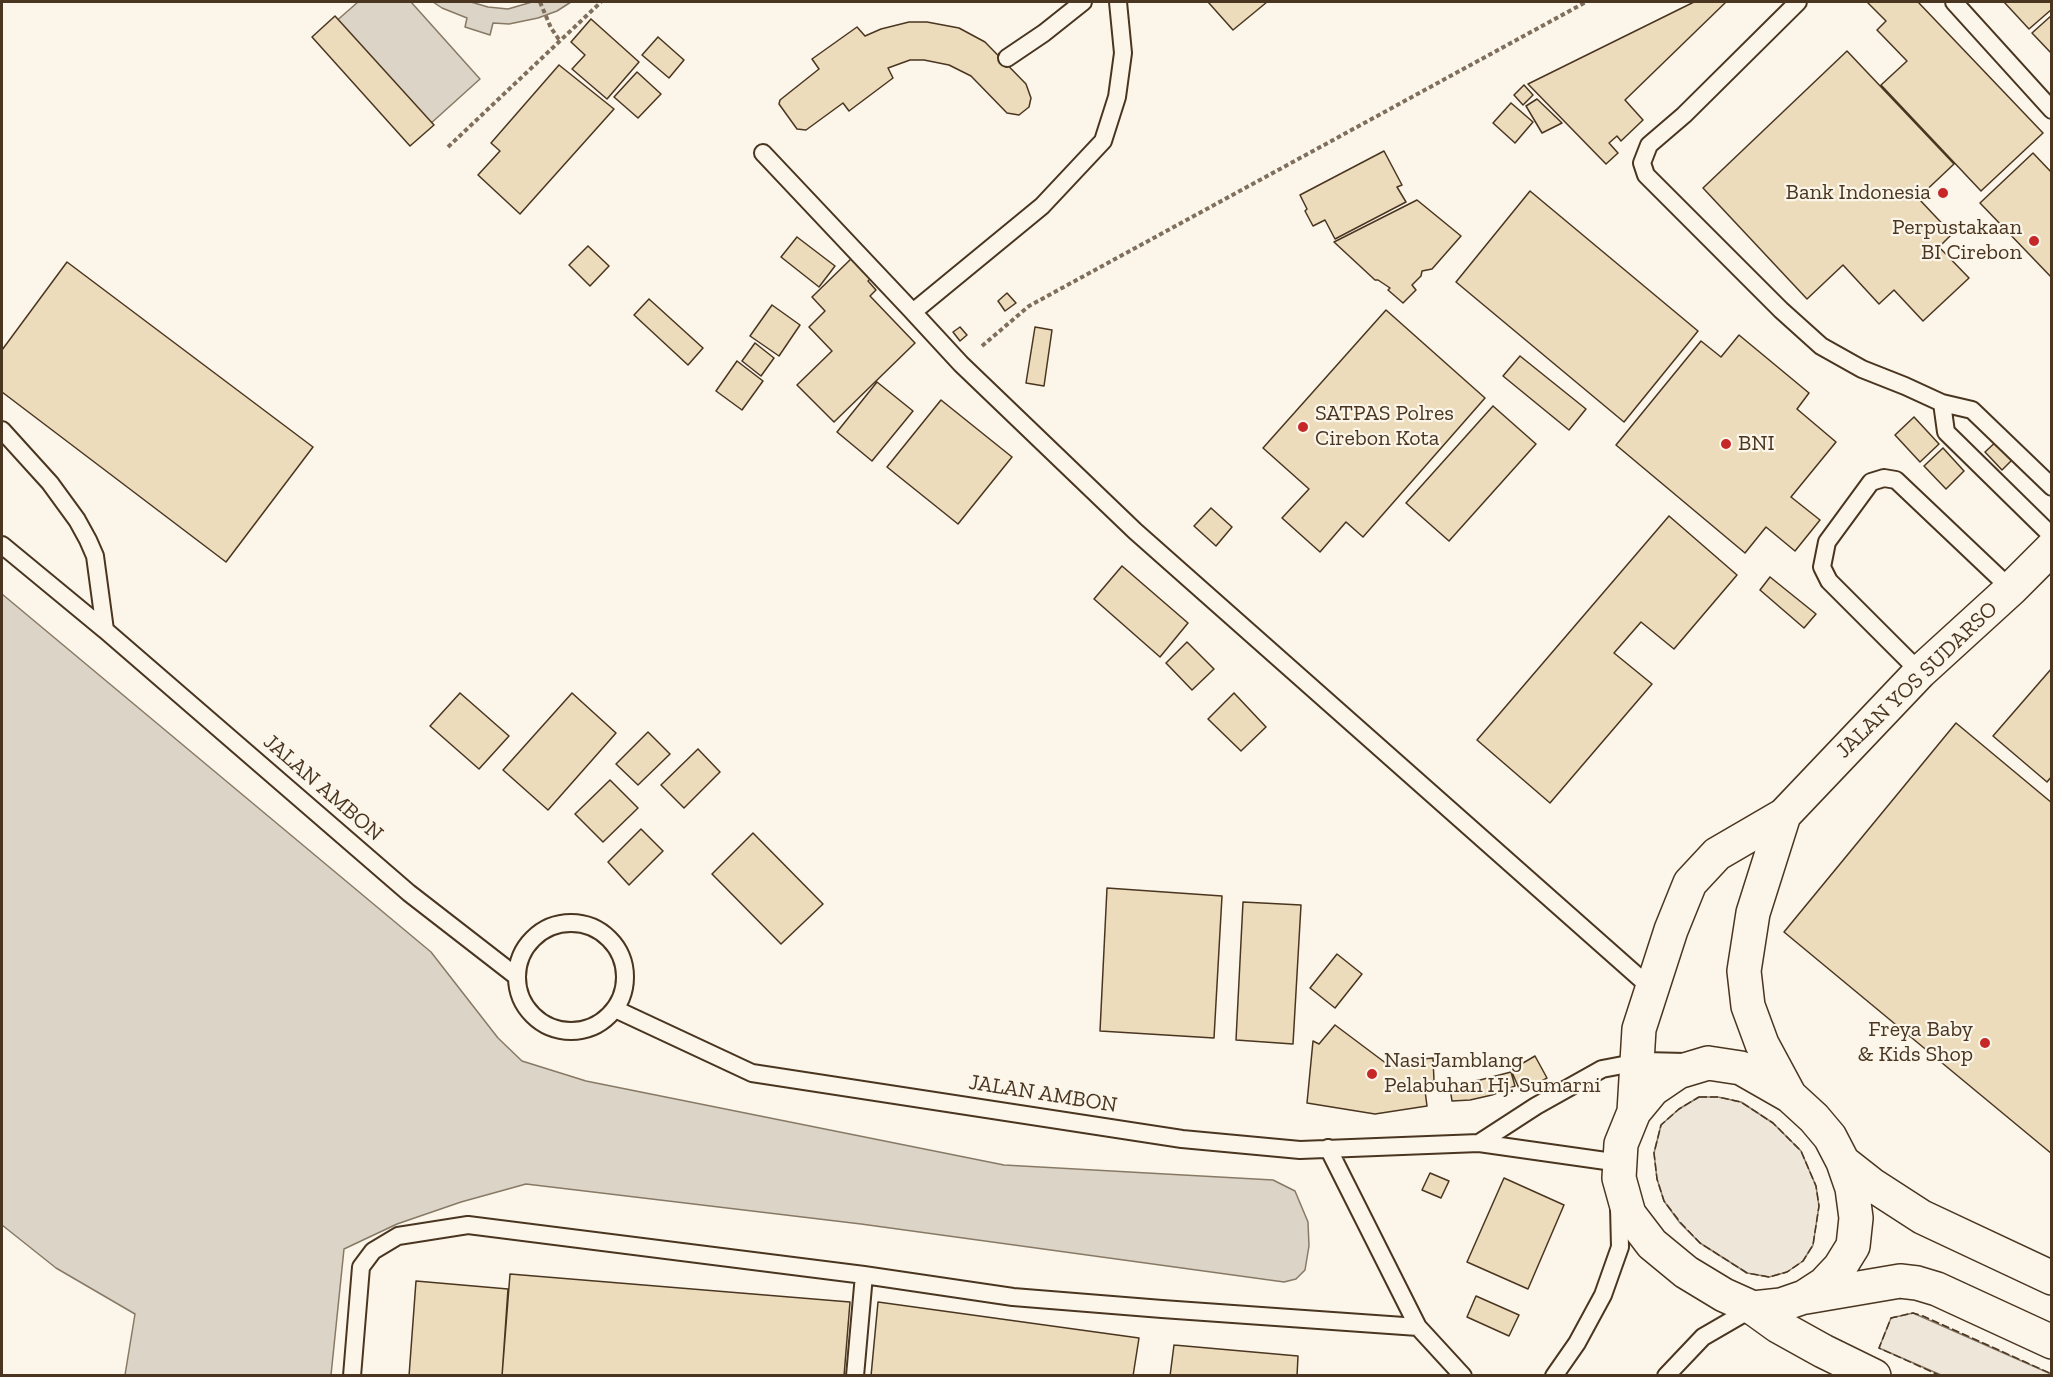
<!DOCTYPE html>
<style>
body{margin:0}
#map{position:relative;width:2053px;height:1377px;overflow:hidden;background:#fbf6e9;font-family:"Zilla Slab",serif}
canvas{display:block}
.frame{position:absolute;inset:0;border:3px solid #4a3520;pointer-events:none}
</style>
<div id="map">
<canvas width="2053" height="1377"></canvas>
<div class="frame"></div>
</div>
<script>
const g = document.querySelector('canvas').getContext('2d');
g.lineJoin = 'round';
function fillPath(path, color) { g.fillStyle = color; g.fill(path, 'evenodd'); }
const toPath = rows => new Path2D(rows.map(r => 'M' + r).join(''));
function stroke(path, color, width, dash) { g.strokeStyle = color; g.lineWidth = width; g.lineCap = dash ? 'butt' : 'round'; g.setLineDash(dash || []); g.stroke(path); }
function label(font, color, halo, rows, align = 'center') {
  g.font = font + ' "Zilla Slab",serif'; g.lineWidth = 4.5; g.setLineDash([]); g.textBaseline = 'middle'; g.strokeStyle = halo; g.fillStyle = color; for (const [text, x, y, turn = 0] of rows) {
    g.save(); g.translate(x, y); g.rotate((+turn || 0) * Math.PI / 180); g.textAlign = isNaN(turn) ? turn : align; if (halo) g.strokeText(text, 0, 0); g.fillText(text, 0, 0); g.restore();
  }
}
const green = toPath([
 [1699,1097,1718,1097,1741,1102,1773,1123,1801,1151,1816,1186,1819,1206,1813,1245,1803,1261,1787,1272,1769,1277,1747,1273,1700,1243,1680,1223,1664,1201,1657,1179,1654,1153,1661,1125,1679,1109,1699,1097],
 [1913,1313,2051,1374,2051,1375,1941,1375,1879,1348,1891,1318,1913,1313]
]);
fillPath(green, '#ede6d9');
stroke(green, '#887966', 1.5);
const water = toPath([
 [358,2,411,2,480,79,419,134,326,30,358,2],
 [433,2,471,2,488,7,508,9,532,2,571,2,557,11,538,18,509,24,493,23,490,35,465,27,467,18,442,8,433,2],
 [2,594,431,952,498,1038,522,1061,586,1081,1004,1165,1273,1180,1295,1191,1308,1222,1309,1246,1305,1270,1296,1279,1284,1282,861,1224,526,1184,461,1202,397,1224,344,1249,331,1375,125,1375,135,1314,56,1268,2,1225,2,594]
]);
fillPath(water, '#dcd4c6');
stroke(water, '#887966', 1.5);
const building = toPath([
 [1208,2,1267,2,1233,30,1208,2],
 [1694,2,1726,2,1625,100,1643,120,1621,141,1617,136,1609,143,1618,153,1606,164,1528,84,1694,2],
 [1867,2,1918,2,2043,133,1981,191,1881,85,1907,61,1877,30,1886,21,1867,2],
 [2004,2,2052,2,2052,9,2029,29,2004,2],
 [2052,15,2052,54,2032,33,2052,15],
 [335,16,434,125,410,146,312,37,335,16],
 [591,19,639,62,607,99,572,69,585,55,571,42,591,19],
 [909,22,927,22,959,28,985,42,1026,84,1031,98,1029,107,1019,115,1007,113,971,76,949,65,924,60,910,60,888,68,893,78,849,111,843,103,806,130,797,129,779,104,780,100,819,69,812,59,857,27,865,36,881,29,909,22],
 [658,37,684,60,669,78,642,55,658,37],
 [1847,51,1954,164,1918,198,1952,234,1939,247,1969,278,1923,321,1894,290,1879,304,1843,265,1807,299,1703,188,1847,51],
 [559,65,614,109,520,214,478,175,500,151,491,143,559,65],
 [637,72,661,94,638,118,614,97,637,72],
 [1524,85,1533,95,1523,105,1514,95,1524,85],
 [1537,99,1562,123,1542,133,1526,106,1537,99],
 [1511,103,1533,122,1515,143,1493,123,1511,103],
 [1384,151,1402,185,1397,187,1406,202,1335,239,1325,220,1313,226,1305,211,1307,209,1300,195,1384,151],
 [2033,153,2052,173,2052,278,1980,203,2033,153],
 [1530,191,1698,331,1624,422,1456,282,1530,191],
 [1417,200,1461,236,1432,269,1422,271,1421,276,1412,285,1416,290,1403,303,1388,290,1390,288,1378,280,1375,280,1334,242,1417,200],
 [797,237,835,266,819,287,781,257,797,237],
 [588,246,609,266,590,286,569,265,588,246],
 [855,255,874,275,868,281,876,290,870,296,915,343,834,422,797,385,832,351,809,327,825,311,812,297,855,255],
 [67,262,313,447,226,562,2,392,2,350,67,262],
 [1007,293,1016,303,1005,311,998,301,1007,293],
 [649,299,703,348,688,365,634,315,649,299],
 [772,305,800,325,779,356,750,336,772,305],
 [1386,310,1485,398,1363,537,1346,522,1320,552,1282,518,1309,489,1263,448,1386,310],
 [960,327,967,335,960,341,953,332,960,327],
 [1035,327,1052,330,1044,386,1026,383,1035,327],
 [1739,335,1809,393,1797,409,1836,442,1791,497,1820,520,1795,551,1766,527,1745,553,1616,445,1701,341,1721,357,1739,335],
 [755,343,774,358,761,376,742,361,755,343],
 [1520,356,1586,409,1569,430,1503,376,1520,356],
 [737,361,763,381,742,410,716,391,737,361],
 [877,382,913,411,872,461,837,432,877,382],
 [941,400,1012,457,958,524,887,467,941,400],
 [1493,406,1536,444,1449,541,1406,503,1493,406],
 [1914,417,1939,444,1920,462,1895,435,1914,417],
 [1999,439,2016,456,2002,470,1985,452,1999,439],
 [1943,448,1964,471,1946,489,1924,466,1943,448],
 [1211,508,1232,527,1216,546,1194,526,1211,508],
 [1669,516,1737,575,1674,649,1641,622,1614,653,1652,684,1550,803,1477,740,1669,516],
 [1122,566,1188,623,1160,657,1094,599,1122,566],
 [1770,577,1816,614,1804,628,1760,590,1770,577],
 [1187,642,1214,669,1192,690,1166,663,1187,642],
 [2052,668,2052,776,2047,782,1993,736,2052,668],
 [460,693,509,736,479,769,430,726,460,693],
 [572,693,616,733,548,810,503,770,572,693],
 [1234,693,1266,727,1241,751,1208,719,1234,693],
 [1956,723,2052,803,2052,1154,1784,932,1956,723],
 [648,732,670,754,638,785,616,764,648,732],
 [698,749,720,772,684,808,661,785,698,749],
 [610,780,638,808,603,842,575,814,610,780],
 [641,829,663,851,629,885,608,862,641,829],
 [753,833,823,904,781,944,712,874,753,833],
 [1107,888,1222,896,1214,1038,1100,1031,1107,888],
 [1243,902,1301,905,1293,1044,1236,1040,1243,902],
 [1337,954,1362,974,1335,1008,1310,988,1337,954],
 [1335,1025,1391,1067,1395,1062,1433,1058,1434,1081,1424,1083,1427,1106,1375,1114,1307,1103,1313,1041,1319,1044,1335,1025],
 [1535,1056,1547,1078,1521,1093,1511,1070,1535,1056],
 [1511,1072,1515,1086,1492,1095,1470,1100,1452,1101,1449,1082,1462,1083,1480,1080,1511,1072],
 [1430,1173,1449,1181,1441,1198,1422,1190,1430,1173],
 [1504,1178,1564,1205,1528,1289,1467,1262,1504,1178],
 [510,1274,850,1302,844,1376,502,1376,510,1274],
 [416,1281,508,1289,502,1376,409,1376,416,1281],
 [1476,1296,1519,1315,1509,1336,1467,1317,1476,1296],
 [878,1302,1139,1338,1133,1376,871,1376,878,1302],
 [1174,1345,1298,1356,1297,1376,1170,1376,1174,1345]
]);
fillPath(building, '#ecdcbc');
stroke(building, '#4a3520', 1.5);
const lane = toPath([
 [1118,2,1123,53,1117,97,1103,141,1042,206,913,312,961,364,1135,531,1651,988],
 [1798,2,1684,115,1649,145,1642,163,1646,175,1781,310,1821,346,1862,369,1905,386,1942,403,1972,410,2052,487],
 [1954,2,2052,110],
 [1007,58,1044,33,1083,2],
 [763,153,913,312],
 [1942,403,1946,432,2052,536],
 [2,430,50,483,77,520,88,540,95,556,105,630],
 [2,545,105,630,409,893,516,976],
 [1920,672,1829,581,1822,567,1827,542,1871,482,1884,478,1896,480,2011,589],
 '517 977a54 54 0 1 1 108 0a54 54 0 1 1-108 0Z',
 [615,1009,752,1073,1182,1139,1300,1150,1479,1143,1620,1163],
 [1479,1143,1536,1106,1602,1069,1644,1061,1685,1062],
 [1328,1148,1418,1327,1463,1376],
 [352,1376,361,1267,373,1251,398,1236,468,1225,864,1275,1013,1297,1162,1309,1418,1327],
 [855,1376,864,1275],
 [1554,1376,1577,1343,1603,1295,1620,1247,1619,1207],
 [1666,1376,1703,1337,1753,1308]
]);
const street = toPath([
 [1753,1308,1778,1326,1823,1351,1874,1376]
]);
const highway = toPath([
 [1784,815,1753,913,1744,971,1748,1006,1762,1044,1790,1096],
 [1708,1063,1741,1068,1790,1096,1814,1118,1830,1137,1843,1162,1852,1188,1856,1218,1853,1246,1840,1267,1824,1284,1804,1297,1781,1305,1753,1308,1724,1295,1686,1272,1652,1244,1629,1214,1619,1178,1621,1144,1634,1112,1653,1089,1678,1072,1708,1063],
 [1634,1112,1639,1029,1671,930,1690,883,1717,854,1784,815,1920,672,2011,589,2052,548],
 [1843,1162,1871,1184,1922,1217,2052,1278],
 [1806,1297,1900,1281,1917,1283,1937,1289,2052,1342]
]);
stroke(lane, '#4a3520', 20);
stroke(street, '#4a3520', 36);
stroke(highway, '#4a3520', 36);
stroke(toPath([
 [540,2,551,28,560,41],
 [448,147,601,2],
 [982,346,1029,306,1586,2]
]), '#7f6f5c', 4, [4.5, 3]);
stroke(lane, '#fbf6e9', 16);
stroke(street, '#fbf6e9', 33);
stroke(highway, '#fbf6e9', 33);
stroke(toPath([
 [1699,1097,1718,1097,1741,1102,1773,1123,1801,1151,1816,1186,1819,1206,1813,1245,1803,1261,1787,1272,1769,1277,1747,1273,1700,1243,1680,1222,1664,1201,1657,1179,1654,1153,1661,1125,1679,1109,1699,1097],
 [1941,1376,1879,1348,1891,1318,1913,1313,1923,1316,2052,1374]
]), '#4a3520', 1.5, [8, 3]);
for (const [x, y, r, color] of [
 [1943,193,6,"#c62828"],
 [2034,241,6,"#c62828"],
 [1303,427,6,"#c62828"],
 [1726,444,6,"#c62828"],
 [1985,1043,6,"#c62828"],
 [1372,1074,6,"#c62828"]
]) { const dot = new Path2D(); dot.arc(x, y, r, 0, 2 * Math.PI); g.fillStyle = color; g.fill(dot); stroke(dot, '#fbf6e9', 2); }
label('22px', '#4a3520', '#fbf6e9', [
 ["Bank Indonesia",1931,193],
 ["Perpustakaan",2022,228],
 ["BI Cirebon",2022,253],
 ["SATPAS Polres",1315,414,"left"],
 ["Cirebon Kota",1315,439,"left"],
 ["BNI",1738,444,"left"],
 ["Freya Baby",1973,1030],
 ["& Kids Shop",1973,1055],
 ["Nasi Jamblang",1384,1061,"left"],
 ["Pelabuhan Hj. Sumarni",1384,1086,"left"]
], 'right');
label('22px', '#4a3520', '#fbf6e9', [
 ["JALAN YOS SUDARSO",1917,680,-44],
 ["JALAN AMBON",323,788,41],
 ["JALAN AMBON",1043,1094,9]
]);
</script>
